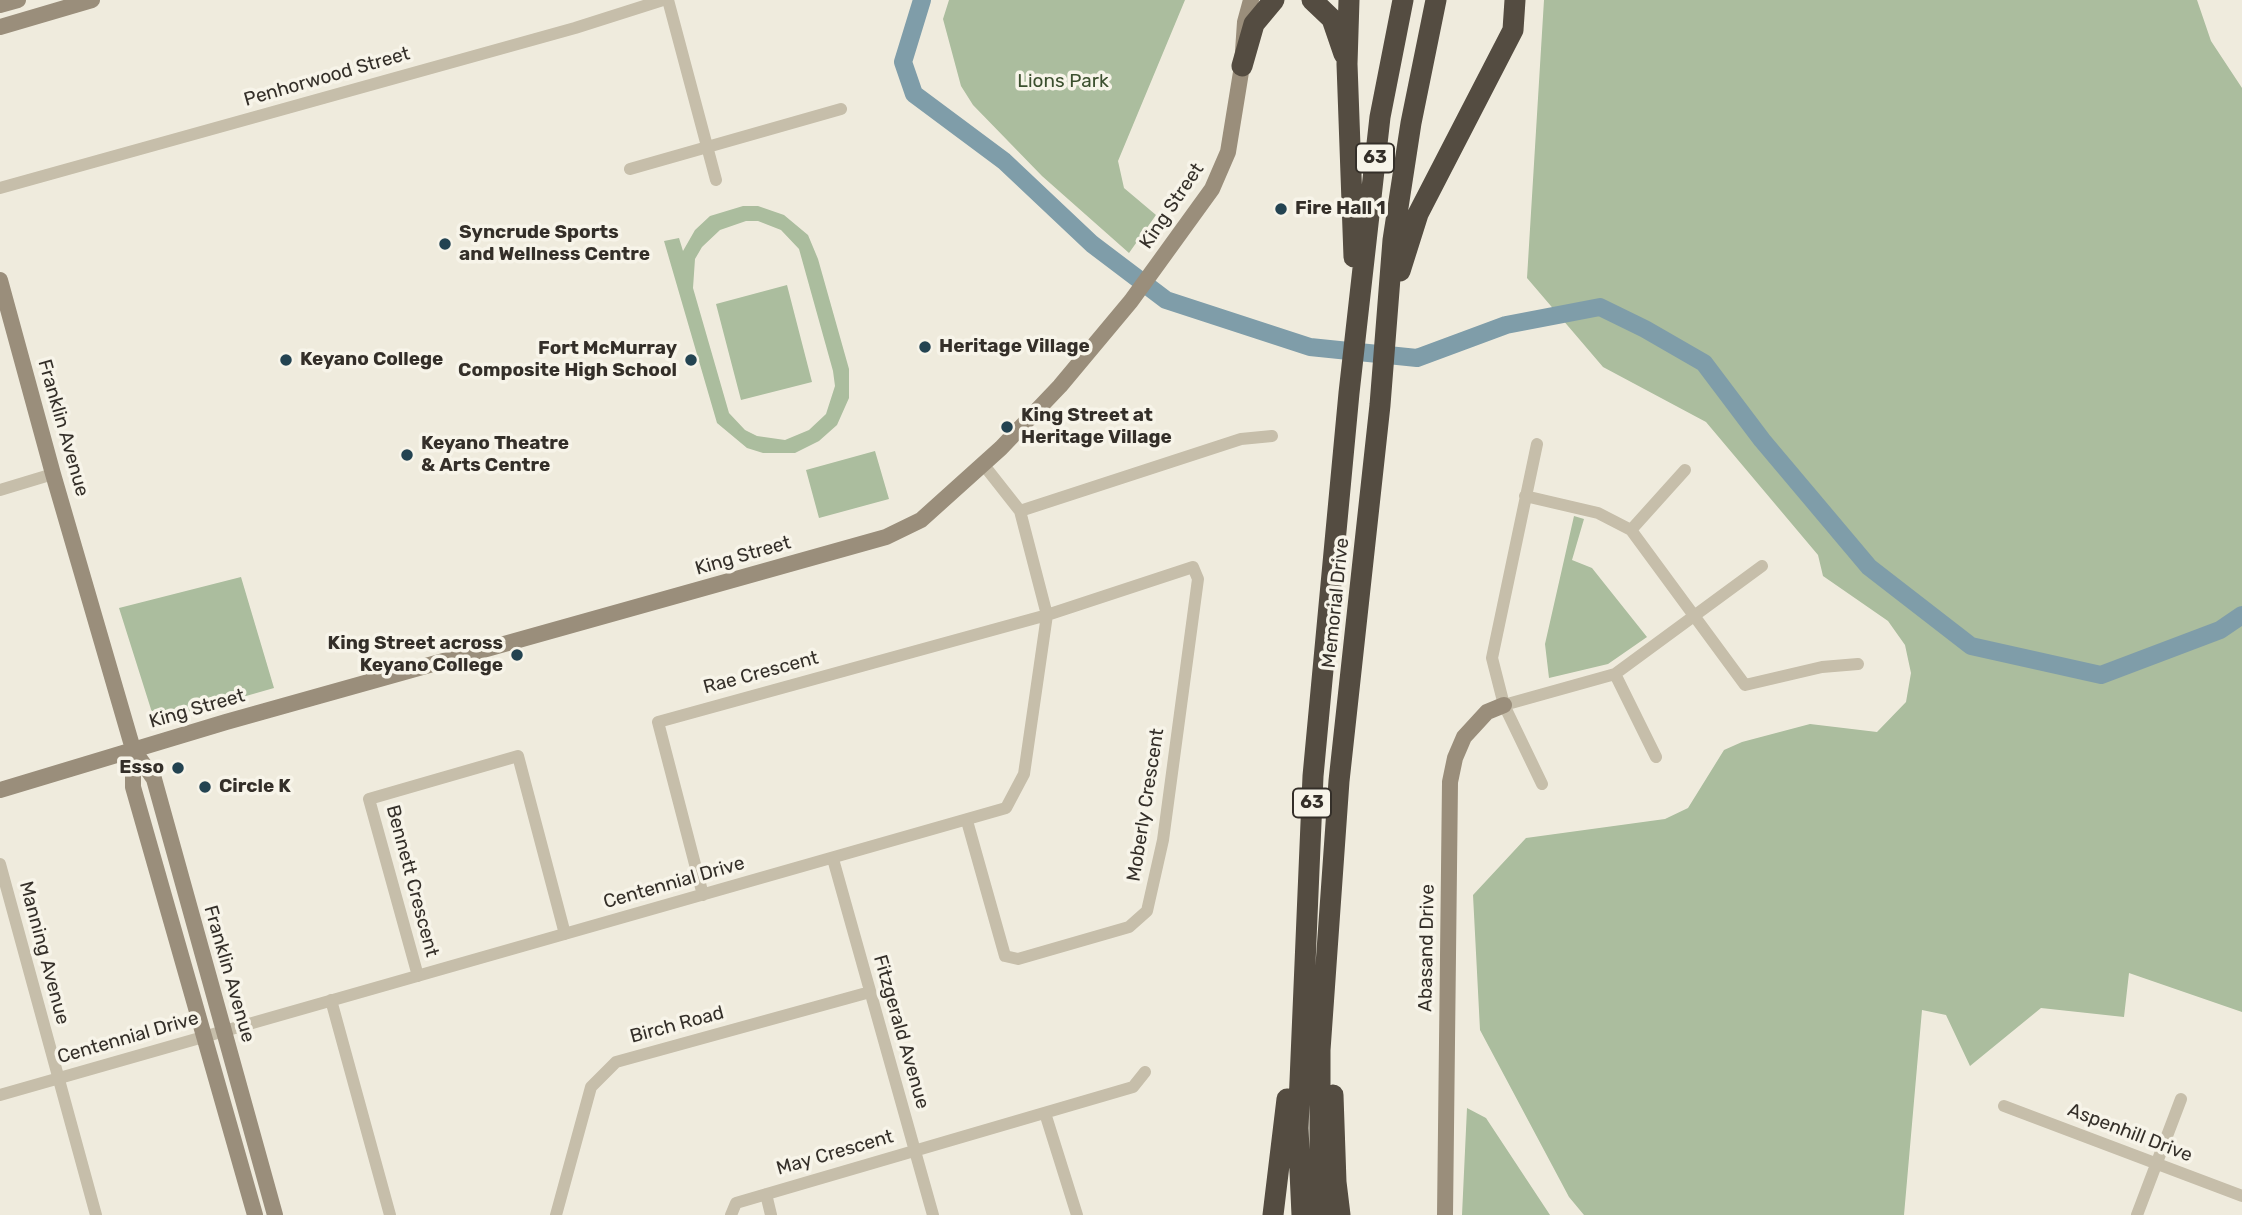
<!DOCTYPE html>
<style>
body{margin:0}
canvas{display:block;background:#efebdd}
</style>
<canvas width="2242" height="1215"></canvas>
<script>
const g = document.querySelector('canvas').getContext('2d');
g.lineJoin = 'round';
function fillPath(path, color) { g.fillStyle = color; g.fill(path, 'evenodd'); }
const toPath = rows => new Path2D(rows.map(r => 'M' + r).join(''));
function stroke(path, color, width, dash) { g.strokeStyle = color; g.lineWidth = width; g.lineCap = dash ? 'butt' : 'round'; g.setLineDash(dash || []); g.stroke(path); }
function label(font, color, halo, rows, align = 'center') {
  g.font = font + ' Rubik,sans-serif'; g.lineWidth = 7; g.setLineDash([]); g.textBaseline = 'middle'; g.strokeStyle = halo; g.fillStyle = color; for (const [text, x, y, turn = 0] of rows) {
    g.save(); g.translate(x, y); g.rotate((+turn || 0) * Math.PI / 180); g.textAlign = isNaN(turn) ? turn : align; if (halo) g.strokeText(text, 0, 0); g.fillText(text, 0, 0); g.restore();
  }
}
fillPath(toPath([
 [949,0,1185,0,1118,161,1124,188,1156,215,1129,253,1042,176,973,105,961,86,943,19],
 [1544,0,2197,0,2211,41,2242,88,2242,1012,2129,973,2124,1017,2041,1008,1970,1066,1946,1015,1922,1010,1904,1215,1584,1215,1569,1197,1480,1030,1473,895,1526,838,1665,819,1688,808,1724,750,1742,742,1810,724,1877,732,1906,702,1911,673,1905,645,1888,621,1823,576,1818,555,1706,422,1603,367,1527,278],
 [743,206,758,206,784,215,808,235,818,259,849,369,849,398,837,425,819,441,795,453,763,453,747,448,717,423,664,241,679,238,683,251,695,230,710,216],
 [746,221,758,221,781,230,799,249,833,371,835,386,826,414,809,430,785,440,757,436,745,430,729,413,693,288,695,259,702,247,720,230],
 [787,285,812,382,741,400,716,304],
 [875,451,889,499,819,518,806,470],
 [1574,516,1584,519,1572,560,1592,568,1647,637,1608,664,1549,678,1545,644],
 [241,577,274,688,155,722,119,608],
 [1467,1108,1486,1118,1550,1215,1462,1215]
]), '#abbd9e');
stroke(toPath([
 [922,0,903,62,914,94,1004,161,1092,244,1166,300,1310,347,1417,358,1506,325,1600,307,1645,329,1704,363,1762,440,1869,567,1971,646,2101,675,2220,630,2242,615]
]), '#7f9da9', 18);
stroke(toPath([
 [668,0,716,180],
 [630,169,841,109],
 [0,188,575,28,663,0],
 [1537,444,1492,658,1504,705,1542,784],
 [0,490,53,474],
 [1525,496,1598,513,1631,530,1745,685,1822,667,1858,664],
 [1020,511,1241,439,1272,436],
 [1631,530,1685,470],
 [1615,674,1656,757],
 [1504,705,1615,674,1762,566],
 [833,859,933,1215],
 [0,864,96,1215],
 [703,895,658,722,1047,615,1193,567,1198,579,1163,840,1147,911,1129,927,1018,959,1005,956,967,821],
 [418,976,369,799,518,756,565,934],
 [331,1000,390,1215],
 [0,1095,1006,808,1024,774,1047,615,1020,511,983,464],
 [2004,1106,2242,1196],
 [1045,1113,1077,1215],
 [766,1194,771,1215],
 [556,1215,591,1087,616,1062,870,992],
 [731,1215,736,1203,1133,1087,1145,1072],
 [2137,1215,2181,1099]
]), '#c6beaa', 12);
stroke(toPath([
 [0,5,18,0],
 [0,27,92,0],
 [0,280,53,474,133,749,133,787,255,1215],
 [133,749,154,779,275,1215],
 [0,790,226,722,886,537,921,520,1001,448,1060,386,1131,301,1212,189,1228,152,1242,66,1245,22,1251,0],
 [1445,1215,1450,782,1455,758,1464,737,1487,712,1504,705]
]), '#9a8e7b', 16);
stroke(toPath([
 [1312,0,1332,19,1344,54],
 [1349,0,1347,64,1354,257],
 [1242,66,1254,24,1274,0],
 [1400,271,1418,214,1513,30,1515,0],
 [1333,1095,1336,1182,1340,1215],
 [1273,1215,1287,1099],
 [1302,1215,1298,1128,1313,776,1349,393,1380,117,1403,0],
 [1320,1215,1320,1050,1339,781,1380,405,1393,240,1411,123,1436,0]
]), '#544c41', 21);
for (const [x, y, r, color] of [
 [1281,209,7,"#234351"],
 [445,244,7,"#234351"],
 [925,347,7,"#234351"],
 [286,360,7,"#234351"],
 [691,360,7,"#234351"],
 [1007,427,7,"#234351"],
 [407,455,7,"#234351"],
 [517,655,7,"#234351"],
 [178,768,7,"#234351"],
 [205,787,7,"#234351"]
]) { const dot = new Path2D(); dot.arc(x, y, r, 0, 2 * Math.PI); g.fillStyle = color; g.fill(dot); stroke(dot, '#f7f4e9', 2.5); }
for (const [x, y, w] of [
 [1375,158,38],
 [1312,803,38]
]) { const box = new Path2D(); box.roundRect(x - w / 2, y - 14.5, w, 29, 5); g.fillStyle = '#f7f4e9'; g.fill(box); stroke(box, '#342f29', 2); }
label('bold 18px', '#342f29', null, [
 ["63",1375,158],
 ["63",1312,803]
]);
label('19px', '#342f29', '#f7f4e9', [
 ["Penhorwood Street",327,77,-16],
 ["King Street",1172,206,-56],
 ["Franklin Avenue",63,428,74],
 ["King Street",743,556,-16],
 ["Memorial Drive",1336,603,-84],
 ["Rae Crescent",761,673,-15],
 ["King Street",197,709,-16],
 ["Moberly Crescent",1146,805,-81],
 ["Bennett Crescent",412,881,75],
 ["Centennial Drive",674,883,-16],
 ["Abasand Drive",1427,948,-89],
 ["Manning Avenue",44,953,75],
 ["Franklin Avenue",229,974,74],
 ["Birch Road",677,1025,-15],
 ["Fitzgerald Avenue",901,1032,74],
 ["Centennial Drive",128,1038,-16],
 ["Aspenhill Drive",2130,1133,21],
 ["May Crescent",835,1153,-16]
]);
label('19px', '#3c502f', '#f7f4e9', [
 ["Lions Park",1063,82]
]);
label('bold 19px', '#342f29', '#f7f4e9', [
 ["Fire Hall 1",1295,209],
 ["Syncrude Sports",459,233],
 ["and Wellness Centre",459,255],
 ["Heritage Village",939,347],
 ["Fort McMurray",677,349,"right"],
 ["Composite High School",677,371,"right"],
 ["Keyano College",300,360],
 ["King Street at",1021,416],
 ["Heritage Village",1021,438],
 ["Keyano Theatre",421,444],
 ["& Arts Centre",421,466],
 ["King Street across",503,644,"right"],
 ["Keyano College",503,666,"right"],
 ["Esso",164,768,"right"],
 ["Circle K",219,787]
], 'left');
</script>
